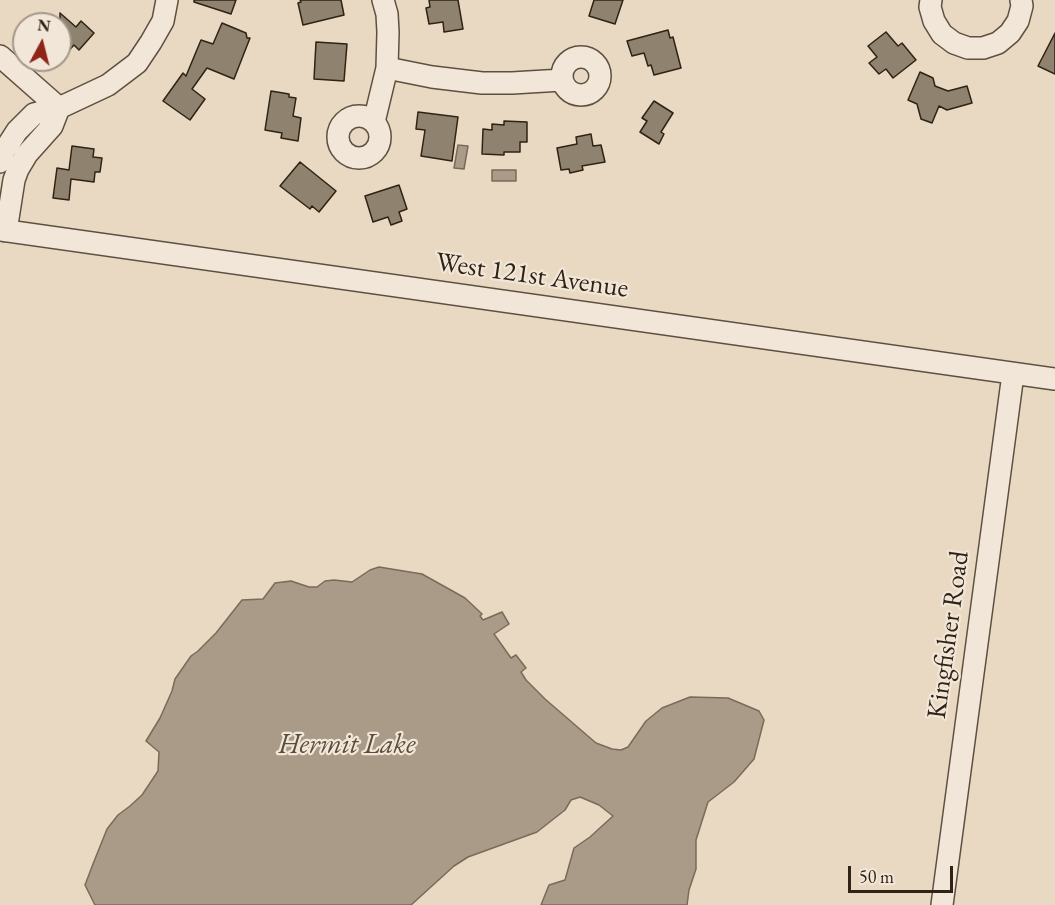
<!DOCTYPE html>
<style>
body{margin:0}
#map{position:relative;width:1055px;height:905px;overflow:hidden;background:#e9d9c2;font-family:"EB Garamond",serif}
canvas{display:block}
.north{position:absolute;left:12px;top:12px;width:60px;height:60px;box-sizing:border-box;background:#f1e6d7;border:2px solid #a39889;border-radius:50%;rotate:7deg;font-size:16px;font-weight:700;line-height:24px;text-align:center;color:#2e2314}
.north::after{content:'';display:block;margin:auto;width:21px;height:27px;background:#8f2418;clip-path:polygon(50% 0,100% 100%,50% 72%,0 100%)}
.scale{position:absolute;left:848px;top:866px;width:105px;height:27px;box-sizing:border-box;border:3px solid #2e2314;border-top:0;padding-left:8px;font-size:18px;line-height:21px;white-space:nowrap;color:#2e2314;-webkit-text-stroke:4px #f1e6d7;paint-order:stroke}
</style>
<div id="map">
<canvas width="1055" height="905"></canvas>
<div class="north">N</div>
<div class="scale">50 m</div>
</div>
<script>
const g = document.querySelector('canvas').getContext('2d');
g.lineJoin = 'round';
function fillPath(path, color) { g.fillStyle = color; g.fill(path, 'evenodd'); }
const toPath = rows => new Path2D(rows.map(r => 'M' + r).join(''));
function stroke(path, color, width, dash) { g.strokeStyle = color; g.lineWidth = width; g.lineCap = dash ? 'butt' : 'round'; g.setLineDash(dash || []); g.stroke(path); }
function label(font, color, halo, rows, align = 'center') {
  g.font = font + ' "EB Garamond",serif'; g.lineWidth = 4.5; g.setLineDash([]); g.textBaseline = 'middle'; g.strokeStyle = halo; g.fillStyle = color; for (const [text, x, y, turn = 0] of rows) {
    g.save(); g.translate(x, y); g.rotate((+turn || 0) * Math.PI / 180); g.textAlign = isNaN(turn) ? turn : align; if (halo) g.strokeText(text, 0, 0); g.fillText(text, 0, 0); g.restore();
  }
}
const water = toPath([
 [458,145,468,146,464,169,454,168,458,145],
 [492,170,516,170,516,181,492,181,492,170],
 [379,567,422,574,465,598,482,614,480,616,483,620,502,612,509,624,494,634,511,658,516,655,526,668,521,672,526,680,545,699,596,743,612,749,621,750,628,747,646,721,662,708,690,697,728,698,759,711,764,720,754,759,734,782,708,802,696,840,696,869,689,890,687,905,541,905,549,885,565,880,574,848,590,837,613,816,599,805,580,797,571,800,565,810,537,832,468,857,454,866,411,905,95,905,85,885,93,864,107,829,118,815,130,806,142,795,158,771,159,752,146,741,160,718,172,691,175,679,191,656,198,651,216,633,242,600,263,599,275,583,291,581,309,587,317,587,325,581,334,580,352,582,370,570,379,567]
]);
fillPath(water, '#a99b87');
stroke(water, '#786b59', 1.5);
const building = toPath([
 [194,0,236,0,231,14,194,2,194,0],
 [300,0,341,0,344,15,303,25,298,3,301,2,300,0],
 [429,0,458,0,463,29,444,32,443,22,429,24,426,8,430,7,429,0],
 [594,0,623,0,615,24,589,16,594,0],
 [60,13,76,27,81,21,94,33,79,50,74,45,60,60,60,13],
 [222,23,246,33,247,38,250,38,234,79,207,68,192,89,205,99,190,120,163,101,183,73,186,76,201,40,213,44,222,23],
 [668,30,670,38,673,37,681,68,654,75,651,65,648,66,644,53,632,56,627,41,668,30],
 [886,32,898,46,902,43,916,60,893,78,886,69,879,74,869,63,877,57,868,46,886,32],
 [1055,33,1055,74,1038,66,1055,33],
 [316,42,347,44,344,81,314,79,316,42],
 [920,72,933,78,935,86,948,91,967,86,972,103,947,110,939,106,932,123,921,119,917,104,908,100,920,72],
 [271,91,289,94,289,97,296,98,293,116,301,118,298,141,281,138,282,133,265,130,271,91],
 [654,101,673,113,661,132,664,134,659,144,640,132,647,121,642,118,654,101],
 [418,112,458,117,452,161,421,156,425,130,416,129,418,112],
 [504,121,527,122,527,142,520,142,520,152,504,152,504,155,482,154,483,129,492,130,492,124,504,125,504,121],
 [591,134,593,146,601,145,605,162,582,166,583,170,570,173,569,169,561,170,557,148,577,144,576,137,591,134],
 [72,146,94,149,93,157,102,158,100,172,95,172,94,182,71,179,69,200,53,198,57,168,69,170,72,146],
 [300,162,336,191,319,212,312,206,310,209,280,186,300,162],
 [399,185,407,209,399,212,402,221,391,225,388,217,373,222,365,196,399,185]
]);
fillPath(building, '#8f826e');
stroke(building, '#2e2314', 1.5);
const minor = toPath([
 [931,0,930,7,934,21,942,34,954,43,968,48,983,48,998,43,1010,33,1018,21,1022,6,1021,0],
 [0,56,59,108],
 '562 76a19 19 0 1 1 38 0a19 19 0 1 1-38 0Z',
 [387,68,432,77,482,83,512,83,562,80],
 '338 137a21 21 0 1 1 42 0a21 21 0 1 1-42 0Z',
 [374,122,387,68,388,32,387,14,383,0],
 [0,162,4,151,17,131,34,114,59,108,108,85,137,63,151,42,163,21,167,0],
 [0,230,1055,379],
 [6,231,14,180,18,169,27,154,52,126,59,108],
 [942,905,1013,374]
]);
stroke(minor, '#5d5040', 24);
stroke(minor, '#f1e6d7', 21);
label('27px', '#2e2314', '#f1e6d7', [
 ["West 121st Avenue",532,276,8],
 ["Kingfisher Road",949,635,-82]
]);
label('italic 28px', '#594d3c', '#f1e6d7', [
 ["Hermit Lake",347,745]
]);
</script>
